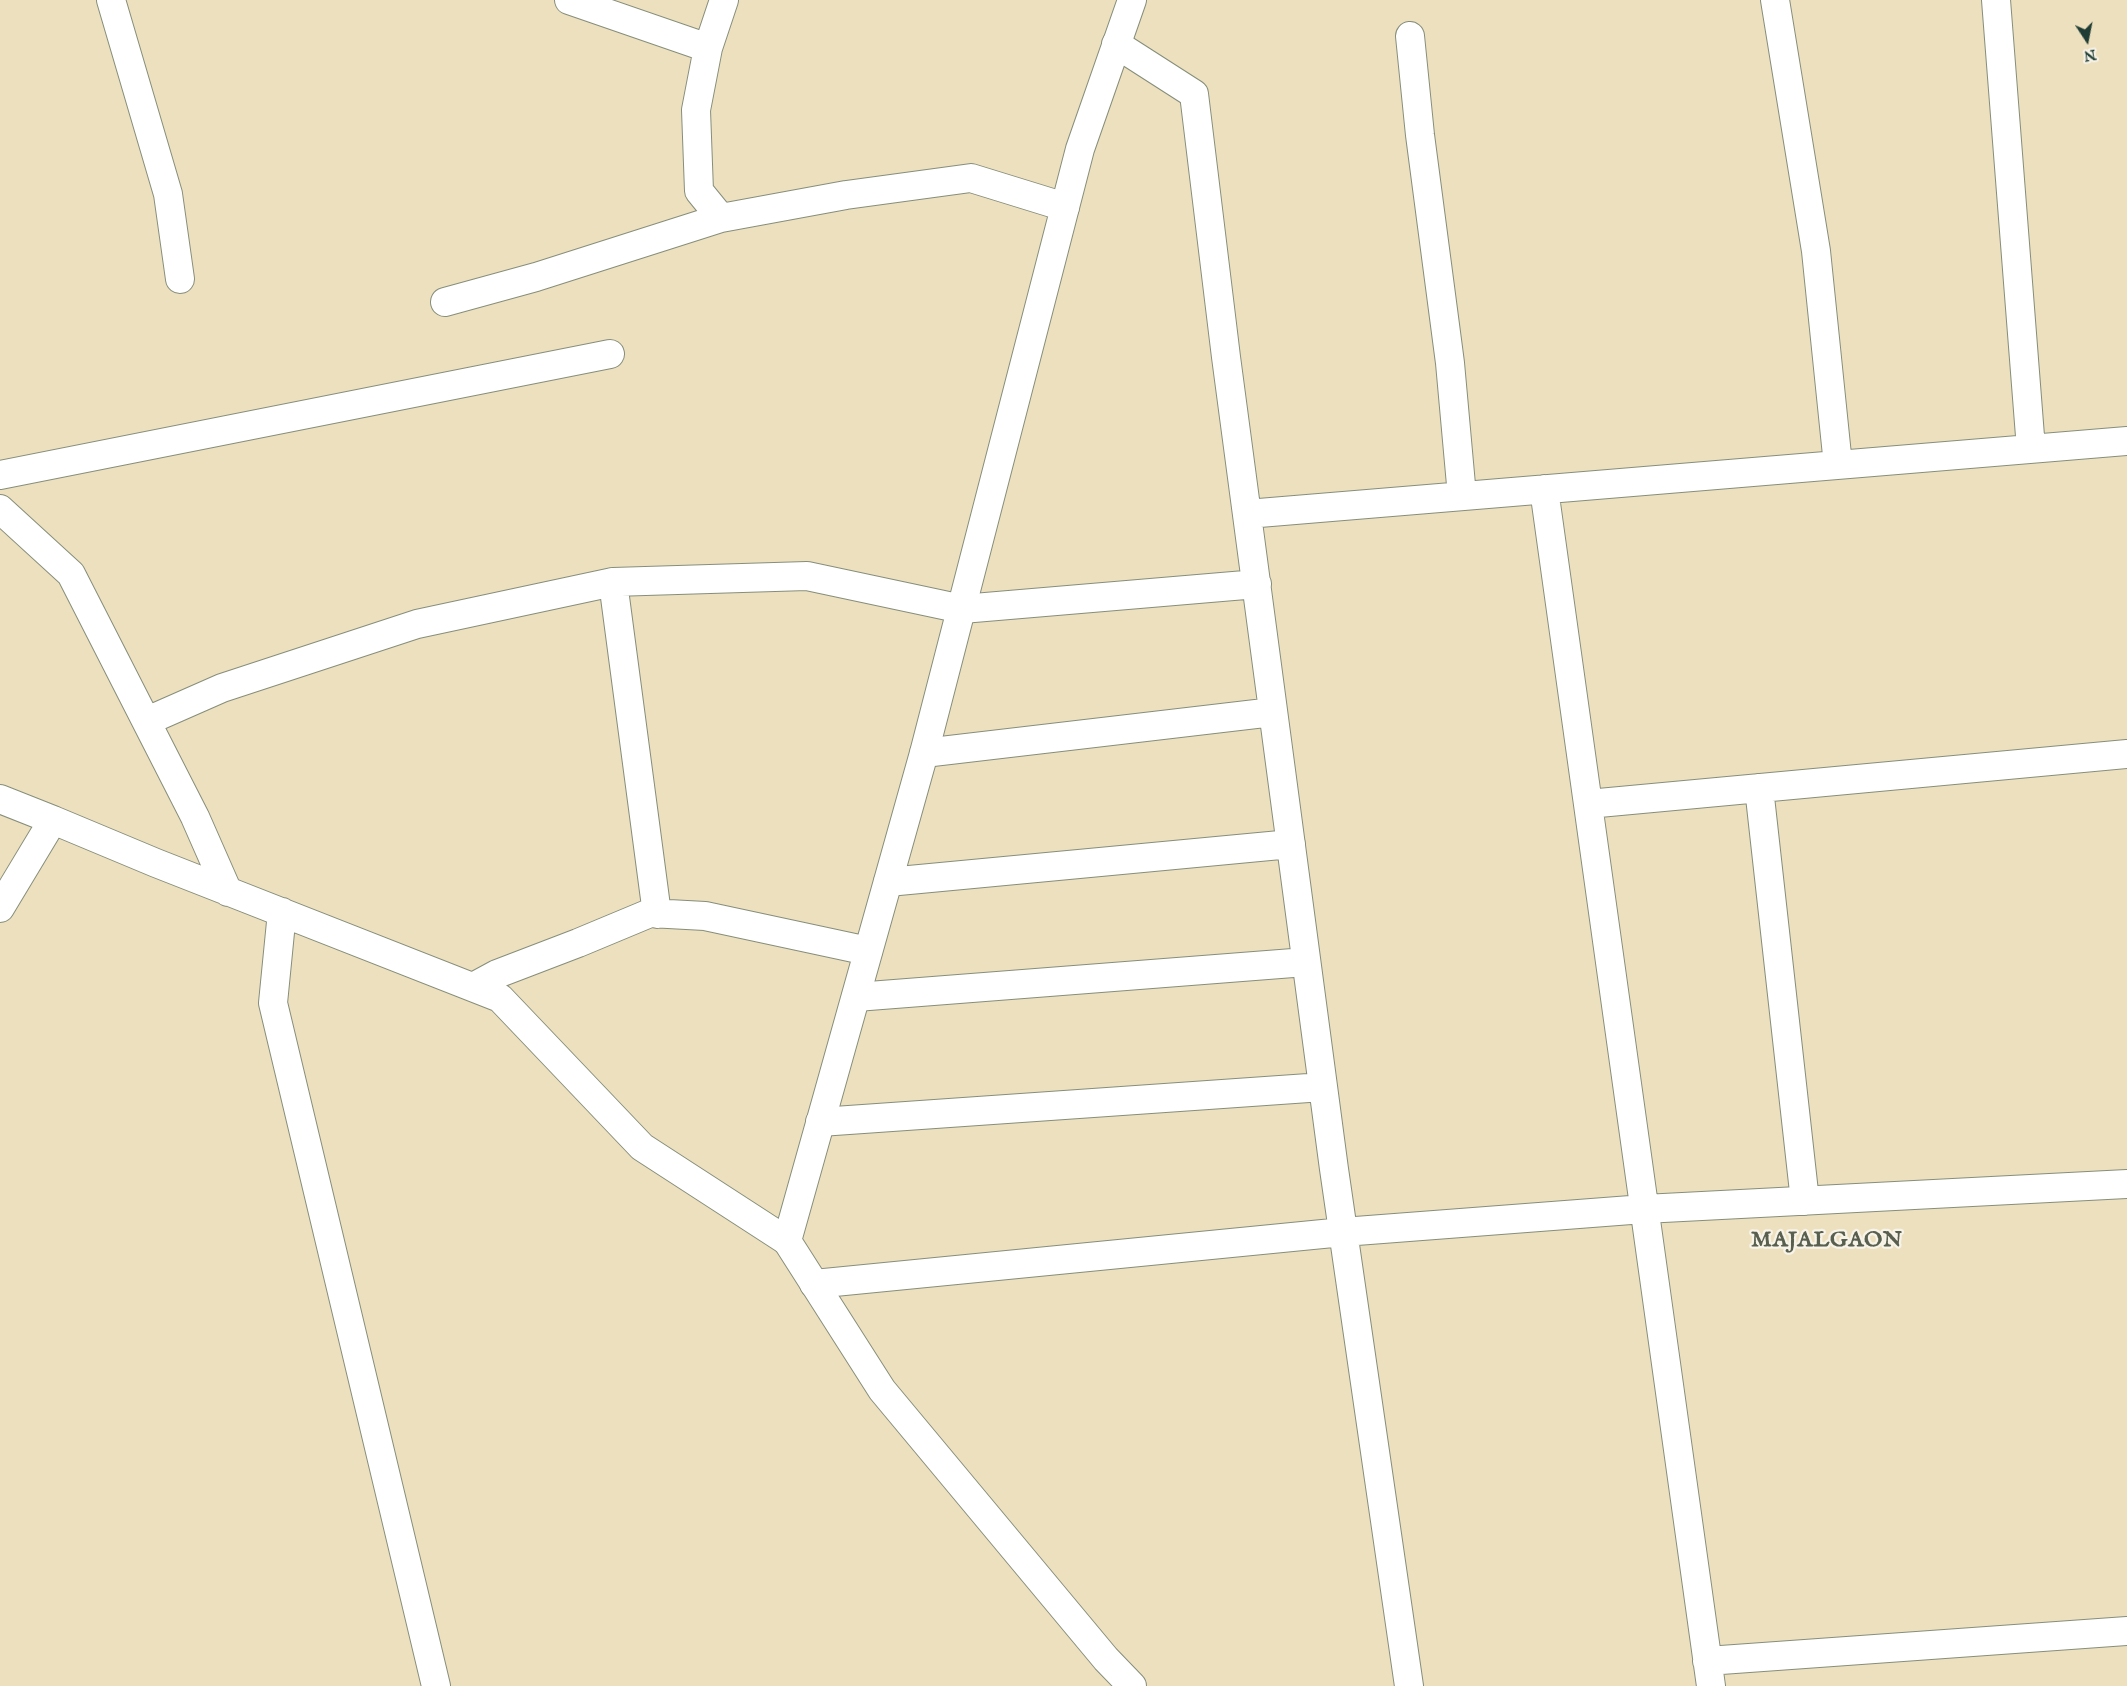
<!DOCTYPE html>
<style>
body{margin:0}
#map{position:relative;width:2127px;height:1686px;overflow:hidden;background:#ede0bf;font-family:"IM FELL English",serif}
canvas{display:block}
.north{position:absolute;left:2062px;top:15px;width:50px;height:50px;-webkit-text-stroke:4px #f7f3e8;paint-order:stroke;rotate:169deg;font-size:14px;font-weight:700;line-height:20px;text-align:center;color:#1f3d34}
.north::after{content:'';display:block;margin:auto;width:18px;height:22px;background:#1f3d34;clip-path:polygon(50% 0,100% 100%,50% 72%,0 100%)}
</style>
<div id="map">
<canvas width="2127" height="1686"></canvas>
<div class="north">N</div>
</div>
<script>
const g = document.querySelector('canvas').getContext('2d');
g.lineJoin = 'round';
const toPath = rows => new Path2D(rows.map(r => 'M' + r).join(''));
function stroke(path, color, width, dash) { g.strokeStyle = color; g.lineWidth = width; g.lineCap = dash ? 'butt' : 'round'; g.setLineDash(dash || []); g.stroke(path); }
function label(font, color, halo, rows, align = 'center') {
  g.font = font + ' "IM FELL English",serif'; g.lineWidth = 4.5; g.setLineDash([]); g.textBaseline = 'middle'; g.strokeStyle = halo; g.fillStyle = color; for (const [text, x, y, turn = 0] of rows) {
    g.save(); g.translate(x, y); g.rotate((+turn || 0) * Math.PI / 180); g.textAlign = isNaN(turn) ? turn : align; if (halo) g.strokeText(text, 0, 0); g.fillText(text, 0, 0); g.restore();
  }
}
const minor = toPath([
 [111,0,168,194,180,279],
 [569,0,708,48,724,0],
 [1775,0,1816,251,1838,465],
 [1996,0,2031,449],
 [1410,36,1420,135,1450,363,1462,496],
 [1116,44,1194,94,1226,357,1334,1169,1409,1686],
 [721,218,846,195,971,178,1065,207],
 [445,302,536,277,721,218,699,191,696,110,708,48],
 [0,475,610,354],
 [1544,489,1711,1686],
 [0,509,71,574,195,817,228,892],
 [1247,514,2127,441],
 [613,582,657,914],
 [147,721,222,688,417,624,613,582,807,576,962,609,1257,584],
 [924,753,1273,712],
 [1759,788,1805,1201],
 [0,799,53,820],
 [1588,804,2127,754],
 [888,882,1291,844],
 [0,908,53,820,156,863,500,998,642,1147,787,1241],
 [282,912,273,1003,436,1686],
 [473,987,497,974,578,943,650,913,705,916,868,951],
 [856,997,1306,962],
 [820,1122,1323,1087],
 [814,1284,1343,1232,1644,1209,2127,1184],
 [1707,1661,2127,1631]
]);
const major = toPath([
 [1132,0,1080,149,924,753,787,1241,882,1390,1106,1659,1132,1686]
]);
stroke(minor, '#868e7a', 30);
stroke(major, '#868e7a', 30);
stroke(minor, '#fff', 28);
stroke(major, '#fff', 28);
g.letterSpacing = '1px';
label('bold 22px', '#595f4f', '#f7f3e8', [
 ["MAJALGAON",1827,1241]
]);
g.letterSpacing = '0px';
</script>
